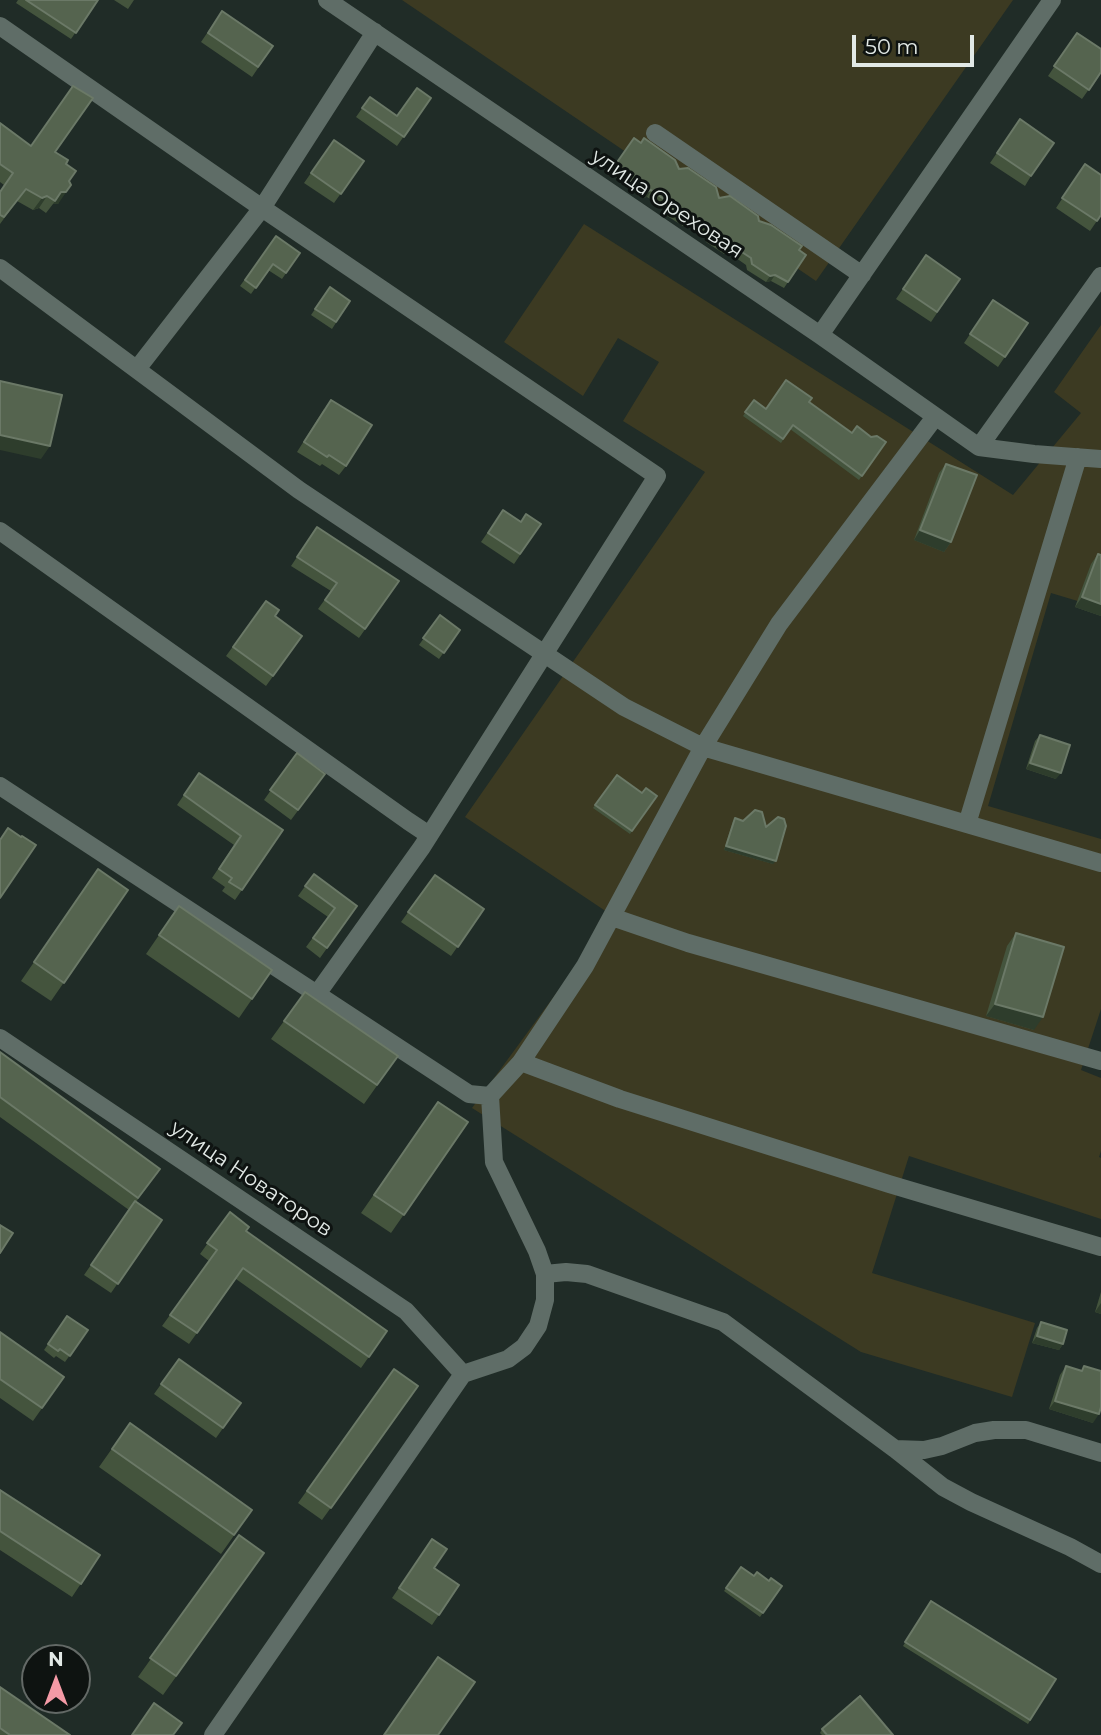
<!DOCTYPE html>
<meta charset="utf-8">
<style>
body{margin:0}
#map{position:relative;width:1101px;height:1735px;overflow:hidden;background:#202c27;font-family:Montserrat,sans-serif}
canvas{display:block}
.north{position:absolute;left:21px;top:1644px;width:70px;height:70px;box-sizing:border-box;background:#0e1311;border:2px solid #636966;border-radius:50%;rotate:0deg;font-size:19px;font-weight:700;line-height:28px;text-align:center;color:#e2e9e6}
.north::after{content:'';display:block;margin:auto;width:24px;height:32px;background:#f49aa6;clip-path:polygon(50% 0,100% 100%,50% 72%,0 100%)}
.scale{position:absolute;left:852px;top:35px;width:122px;height:32px;box-sizing:border-box;border:4px solid #e2e9e6;border-top:0;padding-left:9px;font-size:21px;line-height:24px;white-space:nowrap;color:#e2e9e6;-webkit-text-stroke:5px #0e1311;paint-order:stroke}
</style>
<div id="map">
<canvas width="1101" height="1735"></canvas>
<div class="north">N</div>
<div class="scale">50 m</div>
</div>
<script>
const g = document.querySelector('canvas').getContext('2d');
g.lineJoin = 'round';
function fillPath(path, color) { g.fillStyle = color; g.fill(path, 'evenodd'); }
const toPath = rows => new Path2D(rows.map(r => 'M' + r).join(''));
function stroke(path, color, width, dash) { g.strokeStyle = color; g.lineWidth = width; g.lineCap = dash ? 'butt' : 'round'; g.setLineDash(dash || []); g.stroke(path); }
function label(font, color, halo, rows, align = 'center') {
  g.font = font + ' Montserrat,sans-serif'; g.lineWidth = 6; g.setLineDash([]); g.textBaseline = 'middle'; g.strokeStyle = halo; g.fillStyle = color; for (const [text, x, y, turn = 0] of rows) {
    g.save(); g.translate(x, y); g.rotate((+turn || 0) * Math.PI / 180); g.textAlign = isNaN(turn) ? turn : align; if (halo) g.strokeText(text, 0, 0); g.fillText(text, 0, 0); g.restore();
  }
}
fillPath(toPath([
 [402,0,1013,0,816,281],
 [584,224,1013,495,1081,413,1054,392,1101,325,1101,608,1051,593,988,806,1101,839,1101,1009,1081,1070,1101,1078,1101,1151,1099,1157,1101,1158,1101,1219,909,1156,872,1273,1035,1323,1012,1397,861,1352,472,1108,613,916,465,817,705,472,623,421,659,362,618,338,583,396,504,342]
]), '#3c3a22');
stroke(toPath([
 [327,0,820,335,979,447,1034,454,1101,459],
 [0,26,262,208,657,476,422,847,317,994],
 [655,133,862,275],
 [0,268,299,490,624,707,703,747,1101,863],
 [820,335,1052,0],
 [137,369,262,208,375,32],
 [979,447,1101,276],
 [0,531,408,821,429,835],
 [0,786,469,1094,490,1096],
 [967,824,1078,457],
 [612,917,688,943,1101,1061],
 [0,1038,406,1311,463,1374],
 [521,1062,620,1099,889,1184,1101,1247],
 [545,1274,566,1272,587,1274,723,1322,895,1449,943,1487,971,1502,1070,1547,1101,1564],
 [895,1449,924,1450,942,1446,975,1433,994,1430,1026,1430,1101,1453],
 [213,1735,463,1374,508,1359,524,1347,538,1326,545,1300,545,1274,537,1251,494,1162,490,1096,521,1062,585,966,703,747,779,624,935,417]
]), '#5f6d67', 18);
fillPath(toPath([
 [18,0,98,0,71,39,16,3],
 [114,0,134,0,128,9],
 [222,11,273,46,252,77,201,42],
 [1077,33,1101,72,1082,99,1048,76],
 [370,97,397,116,431,98,397,146,356,117],
 [1020,119,1031,176,1025,186,990,163],
 [0,123,31,146,55,152,66,164,69,181,58,204,53,204,46,213,39,208,33,210,17,201,0,224,0,191,4,185,0,182],
 [634,138,719,198,759,221,806,255,784,288,771,281,766,282,747,270,746,265,729,253,724,254,706,242,705,237,688,225,683,226,664,214,664,208,647,197,642,198,623,185,623,179,608,175],
 [334,140,364,161,334,203,304,183],
 [1085,164,1101,215,1090,231,1056,208],
 [276,236,300,253,282,279,268,270,251,294,240,286],
 [926,255,960,279,931,322,896,299],
 [330,287,350,301,332,329,311,315],
 [993,300,1028,323,998,367,964,343],
 [754,400,766,409,809,402,852,433,871,437,886,442,859,480,790,429,781,443,743,416],
 [324,409,346,466,339,475,322,464,320,466,297,452],
 [946,464,951,542,944,552,914,540,939,473],
 [503,510,521,522,541,524,514,564,481,542],
 [317,527,399,581,359,638,318,609,331,591,291,566],
 [1098,554,1101,555,1101,616,1075,607,1091,564],
 [266,601,275,616,302,636,266,686,226,656],
 [440,615,460,630,439,659,419,645],
 [1040,735,1056,779,1026,769,1035,741],
 [297,753,325,774,291,820,264,800],
 [199,773,283,830,235,900,222,891,225,887,212,878,234,845,177,805],
 [617,775,642,793,657,796,630,834,593,808],
 [735,818,766,827,773,864,724,850,733,821],
 [98,869,128,890,51,1001,21,981],
 [314,874,357,906,320,958,306,947,328,917,298,896],
 [435,875,484,909,451,956,401,922],
 [179,906,272,970,239,1018,146,954],
 [1016,933,1034,1030,986,1016,1007,946],
 [305,992,398,1056,364,1104,271,1039],
 [0,1052,160,1169,136,1202,162,1220,111,1293,84,1275,129,1210,0,1117],
 [438,1102,468,1122,391,1233,361,1213],
 [230,1212,246,1231,387,1331,361,1368,236,1279,189,1344,162,1326,209,1261,200,1254],
 [1101,1292,1101,1314,1095,1312],
 [67,1316,88,1330,65,1362,56,1356,54,1358,44,1350],
 [1041,1322,1063,1344,1059,1350,1032,1343,1037,1328],
 [0,1332,64,1377,33,1421,0,1398],
 [179,1359,241,1403,216,1438,154,1394],
 [1066,1366,1081,1371,1084,1366,1093,1423,1049,1409,1060,1375],
 [394,1369,418,1386,322,1520,298,1503],
 [130,1423,252,1510,221,1554,99,1467],
 [0,1490,100,1555,72,1597,0,1550],
 [239,1535,264,1553,163,1695,138,1677],
 [432,1539,434,1568,459,1585,432,1625,392,1598],
 [741,1567,754,1576,782,1586,760,1617,724,1591],
 [931,1601,1056,1679,1028,1724,903,1646],
 [0,1687,70,1735,0,1735],
 [822,1729,893,1735,822,1735,820,1733]
]), '#44543d');
fillPath(toPath([
 [613,168,627,172,623,179,608,175],
 [71,185,58,204,53,204,61,192],
 [651,190,647,197,642,198,646,192],
 [47,196,39,208,33,210,42,198],
 [692,218,688,225,683,226,687,219],
 [734,247,729,253,724,254,729,248],
 [775,275,771,281,766,282,770,276],
 [0,435,50,446,41,459,0,450],
 [920,530,951,542,944,552,914,540],
 [1082,597,1101,604,1101,616,1075,607],
 [1030,763,1061,773,1056,779,1026,769],
 [726,846,776,861,773,864,724,850],
 [995,1004,1043,1017,1034,1030,986,1016],
 [1101,1303,1101,1314,1095,1312],
 [1037,1336,1063,1344,1059,1350,1032,1343],
 [1055,1401,1099,1414,1093,1423,1049,1409]
]), '#2e3d2c');
const building = toPath([
 [26,0,98,0,76,33,26,0],
 [222,11,273,46,258,67,208,33,222,11],
 [1077,33,1101,49,1101,72,1089,90,1054,66,1077,33],
 [73,86,93,98,55,152,68,160,66,164,76,171,69,181,71,185,66,192,61,192,55,201,47,196,42,198,26,189,4,217,0,215,0,192,13,173,0,164,0,123,31,146,73,86],
 [417,88,431,98,404,137,362,108,370,97,397,116,417,88],
 [1020,119,1054,143,1031,176,997,153,1020,119],
 [634,138,641,143,644,138,675,160,679,169,688,168,716,187,719,198,730,196,758,216,759,221,771,225,802,246,799,250,806,255,788,282,775,275,770,276,752,264,751,258,734,247,729,248,710,235,710,230,692,218,687,219,669,207,668,202,651,190,646,192,628,179,627,172,613,168,634,138],
 [334,140,364,161,341,194,311,173,334,140],
 [1085,164,1101,175,1101,215,1097,221,1062,198,1085,164],
 [276,236,300,253,286,273,273,264,256,288,245,280,276,236],
 [926,255,960,279,937,312,903,289,926,255],
 [330,287,350,301,336,322,315,309,330,287],
 [993,300,1028,323,1005,357,970,334,993,300],
 [786,380,812,398,809,402,852,433,857,426,871,437,877,436,886,442,862,476,793,425,783,439,745,412,754,400,766,409,786,380],
 [0,381,62,395,50,446,0,435,0,381],
 [331,400,372,425,346,466,329,455,327,457,304,442,331,400],
 [946,464,977,475,951,542,920,530,946,464],
 [503,510,521,522,526,514,541,524,520,554,488,533,503,510],
 [317,527,399,581,365,629,325,600,337,583,297,557,317,527],
 [1098,554,1101,555,1101,604,1082,597,1098,554],
 [266,601,279,610,275,616,302,636,273,676,233,647,266,601],
 [440,615,460,630,444,653,423,638,440,615],
 [1040,735,1070,745,1061,773,1030,763,1040,735],
 [297,753,325,774,298,810,270,790,297,753],
 [199,773,283,830,242,890,229,882,232,878,219,869,241,836,184,795,199,773],
 [617,775,642,793,646,788,657,796,632,831,595,805,617,775],
 [755,810,762,812,766,827,778,817,784,819,786,826,776,861,726,846,735,818,743,821,755,810],
 [8,828,21,837,22,836,36,845,0,898,0,840,8,828],
 [98,869,128,890,64,983,34,962,98,869],
 [314,874,357,906,327,948,313,938,335,908,305,886,314,874],
 [435,875,484,909,458,947,408,912,435,875],
 [179,906,272,970,252,999,159,935,179,906],
 [1016,933,1064,947,1043,1017,995,1004,1016,933],
 [305,992,398,1056,377,1085,284,1021,305,992],
 [0,1052,160,1169,138,1198,0,1097,0,1052],
 [438,1102,468,1122,404,1215,374,1195,438,1102],
 [135,1201,162,1220,118,1284,91,1265,135,1201],
 [230,1212,249,1227,246,1231,387,1331,369,1357,243,1268,197,1333,170,1315,217,1250,207,1243,230,1212],
 [0,1225,13,1233,0,1253,0,1225],
 [67,1316,88,1330,70,1356,60,1349,58,1351,48,1344,67,1316],
 [1041,1322,1067,1330,1063,1344,1037,1336,1041,1322],
 [0,1332,64,1377,42,1408,0,1379,0,1332],
 [179,1359,241,1403,223,1428,161,1384,179,1359],
 [1066,1366,1082,1371,1084,1366,1101,1371,1101,1407,1099,1414,1055,1401,1066,1366],
 [394,1369,418,1386,331,1508,307,1491,394,1369],
 [130,1423,252,1510,234,1535,112,1449,130,1423],
 [0,1490,100,1555,81,1584,0,1531,0,1490],
 [239,1535,264,1553,176,1676,150,1658,239,1535],
 [432,1539,447,1549,434,1568,459,1585,439,1615,399,1588,432,1539],
 [741,1567,754,1576,757,1572,769,1581,771,1578,782,1586,763,1613,726,1588,741,1567],
 [931,1601,1056,1679,1030,1720,905,1642,931,1601],
 [438,1657,475,1682,438,1735,384,1735,438,1657],
 [0,1687,70,1735,10,1735,0,1728,0,1687],
 [860,1696,893,1735,827,1735,822,1729,860,1696],
 [154,1703,182,1723,173,1735,132,1735,154,1703]
]);
fillPath(building, '#55644f');
stroke(building, '#6b7967', 2);
label('21px', '#e2e9e6', '#0e1311', [
 ["улица Ореховая",667,204,34],
 ["улица Новаторов",251,1179,34]
]);
</script>
